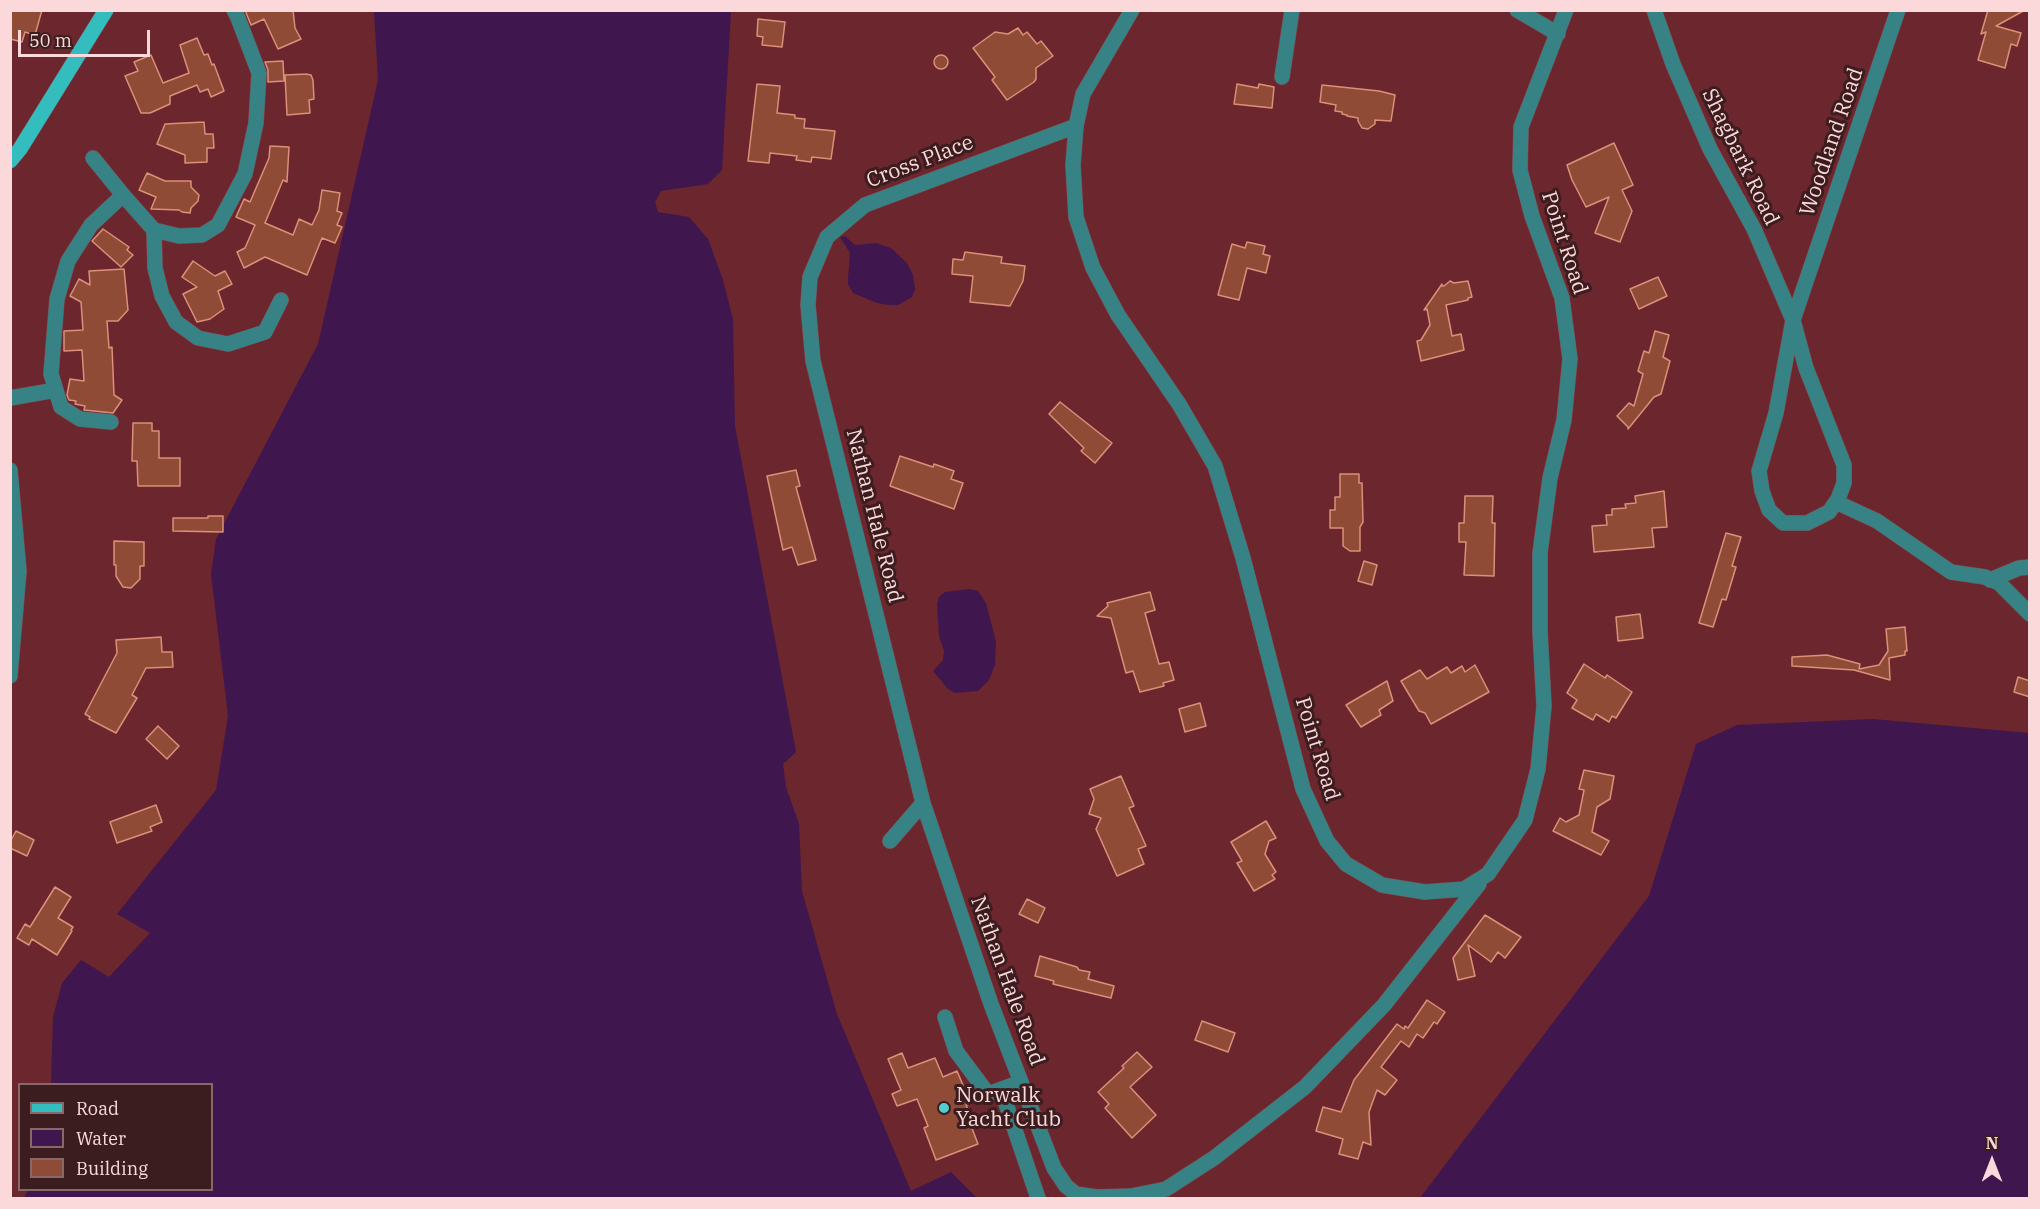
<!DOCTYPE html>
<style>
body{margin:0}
#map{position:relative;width:2040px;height:1209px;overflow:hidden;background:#6b262e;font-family:"IBM Plex Serif",serif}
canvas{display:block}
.frame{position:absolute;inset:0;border:12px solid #fbd8d9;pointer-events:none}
.legend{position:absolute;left:18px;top:1083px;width:195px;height:108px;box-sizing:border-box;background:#3c1d1f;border:2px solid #886869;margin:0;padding:8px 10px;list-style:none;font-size:18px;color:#fbd8d9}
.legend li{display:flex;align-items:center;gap:12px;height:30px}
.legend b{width:30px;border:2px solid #886869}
.north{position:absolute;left:1962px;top:1131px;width:60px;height:60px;-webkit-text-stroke:4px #3c1d1f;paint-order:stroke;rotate:0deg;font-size:16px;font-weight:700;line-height:24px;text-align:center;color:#fbd8d9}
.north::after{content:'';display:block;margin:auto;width:21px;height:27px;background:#fbd8d9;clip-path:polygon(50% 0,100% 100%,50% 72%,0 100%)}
.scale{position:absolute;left:18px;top:30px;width:132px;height:27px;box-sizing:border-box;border:3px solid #fbd8d9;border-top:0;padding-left:8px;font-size:18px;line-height:21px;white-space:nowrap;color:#fbd8d9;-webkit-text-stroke:4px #3c1d1f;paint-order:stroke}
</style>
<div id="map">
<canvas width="2040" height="1209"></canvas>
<div class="frame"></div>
<ul class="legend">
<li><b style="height:8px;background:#33bdbf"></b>Road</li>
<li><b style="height:16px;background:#40164e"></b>Water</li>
<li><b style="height:16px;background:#904b37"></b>Building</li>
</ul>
<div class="north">N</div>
<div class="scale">50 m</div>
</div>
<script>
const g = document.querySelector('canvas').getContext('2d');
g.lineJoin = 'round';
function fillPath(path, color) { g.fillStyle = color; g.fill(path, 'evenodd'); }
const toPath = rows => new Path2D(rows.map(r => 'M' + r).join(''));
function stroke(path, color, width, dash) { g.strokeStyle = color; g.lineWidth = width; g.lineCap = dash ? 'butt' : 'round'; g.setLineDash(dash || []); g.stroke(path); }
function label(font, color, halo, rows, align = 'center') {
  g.font = font + ' "IBM Plex Serif",serif'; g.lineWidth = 6; g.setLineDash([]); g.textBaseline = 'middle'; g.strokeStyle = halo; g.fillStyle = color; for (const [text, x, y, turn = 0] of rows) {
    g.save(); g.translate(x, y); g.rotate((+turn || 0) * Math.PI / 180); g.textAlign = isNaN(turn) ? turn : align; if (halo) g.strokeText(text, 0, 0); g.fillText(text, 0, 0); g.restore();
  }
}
fillPath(toPath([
 [374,11,731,11,722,170,708,184,661,191,655,202,658,212,689,217,708,239,723,280,733,319,735,426,796,752,783,764,786,787,799,824,802,891,837,1014,911,1191,951,1172,977,1198,24,1198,28,1190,212,1190,212,1084,51,1084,53,1017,62,983,81,960,109,977,150,933,117,914,216,790,228,716,211,574,216,539,318,344,378,80],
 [845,236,855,245,876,243,891,248,907,263,913,275,915,289,912,297,898,305,888,305,877,303,853,293,848,284,848,278,850,253,840,237],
 [970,589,978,591,986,603,996,642,995,665,989,680,978,691,955,693,948,689,933,671,943,660,944,651,939,636,937,604,939,597,945,592],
 [1873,719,2029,733,2029,1198,1420,1198,1649,896,1696,744,1737,725]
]), '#40164e');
const building = toPath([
 [10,10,42,10,35,35,25,32,22,42,10,39,10,10],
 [245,10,293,10,295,28,301,39,278,49,264,19,251,25,245,10],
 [1988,10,2025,10,1996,26,2021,33,2017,46,2011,44,2005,68,1978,60,1986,32,1981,34,1988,10],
 [758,19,785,22,782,47,762,45,763,37,757,36,758,19],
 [1018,28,1023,35,1027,32,1037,44,1041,41,1053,56,1036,68,1036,79,1034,82,1007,100,992,80,995,77,973,48,995,32,1008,34,1018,28],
 [197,38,204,55,208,54,212,65,214,64,224,91,211,97,208,89,200,92,197,85,170,96,170,104,150,113,141,113,125,76,138,71,134,62,151,55,163,83,189,73,180,45,197,38],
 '934 62a7 7 0 1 1 14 0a7 7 0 1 1-14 0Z',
 [283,61,284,81,268,82,268,70,265,62,283,61],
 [306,74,311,75,313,80,314,99,309,100,310,113,287,115,285,75,306,74],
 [757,84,780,86,777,113,795,115,795,118,805,119,804,128,835,131,831,159,812,157,811,162,796,160,797,156,770,153,769,163,748,161,757,84],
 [1237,84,1258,88,1259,84,1274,87,1272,108,1234,104,1237,84],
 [1322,85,1379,91,1395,95,1391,121,1375,120,1375,124,1368,129,1362,128,1358,121,1358,118,1347,116,1347,115,1342,114,1342,112,1335,111,1336,105,1320,102,1322,85],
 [204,122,205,134,213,134,214,148,207,148,207,162,185,163,185,155,157,144,165,124,204,122],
 [1614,143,1633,185,1622,190,1632,211,1620,242,1595,233,1609,197,1586,207,1572,180,1567,165,1614,143],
 [270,146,289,147,287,182,283,180,265,223,293,235,299,219,312,225,319,210,322,190,340,193,337,211,342,213,337,225,342,227,335,243,322,238,307,275,265,257,244,268,237,252,245,248,255,225,236,217,244,199,250,202,269,158,270,146],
 [147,173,165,181,191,181,191,187,199,195,198,201,191,208,190,213,182,212,179,210,151,209,156,197,139,190,147,173],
 [103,229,129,247,127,250,133,255,121,267,92,241,103,229],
 [1247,242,1265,246,1263,254,1270,256,1266,273,1247,268,1239,300,1218,295,1232,244,1245,248,1247,242],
 [965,252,1002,257,1001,263,1025,266,1023,281,1010,306,970,302,973,276,952,274,953,259,963,260,965,252],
 [193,261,215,276,225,271,232,284,218,291,224,309,210,319,197,322,183,294,197,287,182,277,193,261],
 [124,269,128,310,118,321,107,321,109,348,112,347,114,395,122,400,113,413,84,410,85,406,75,404,76,401,69,400,67,395,70,379,84,381,82,350,64,351,64,331,83,330,81,302,70,296,79,279,90,285,89,271,124,269],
 [1658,277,1667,296,1639,309,1630,289,1658,277],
 [1450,281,1454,283,1468,281,1472,297,1468,298,1468,300,1446,305,1452,336,1461,334,1464,350,1421,361,1417,341,1421,340,1430,325,1427,309,1424,310,1442,284,1442,286,1444,286,1450,281],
 [1655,331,1669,335,1663,357,1670,361,1661,394,1654,397,1628,429,1628,427,1617,416,1629,403,1634,406,1643,374,1638,371,1644,351,1649,353,1655,331],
 [1060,402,1112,443,1095,463,1081,451,1084,448,1049,414,1060,402],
 [133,423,152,423,152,431,159,431,159,458,180,458,180,486,138,486,137,461,132,461,133,423],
 [900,456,933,467,934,464,954,471,951,479,963,483,954,509,890,486,900,456],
 [796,470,800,486,796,487,816,560,798,565,792,547,783,550,767,476,796,470],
 [1340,474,1359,474,1359,483,1362,483,1363,522,1360,527,1360,551,1350,551,1343,546,1343,528,1330,528,1330,510,1335,510,1335,497,1340,497,1340,474],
 [1664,491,1667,527,1652,528,1654,547,1594,552,1592,526,1607,525,1606,515,1612,515,1612,509,1626,508,1625,504,1636,503,1635,496,1664,491],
 [1465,496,1493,496,1492,523,1495,523,1494,576,1464,575,1466,542,1459,542,1459,523,1464,523,1465,496],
 [208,516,223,516,223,532,173,531,173,518,208,518,208,516],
 [1726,533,1741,537,1732,566,1736,567,1726,600,1722,599,1713,627,1699,623,1726,533],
 [114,541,144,542,144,566,140,566,140,579,131,588,123,587,116,576,116,565,114,565,114,541],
 [1364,561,1377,565,1372,585,1358,581,1364,561],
 [1150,592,1155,610,1145,613,1159,664,1169,662,1174,680,1163,683,1164,686,1140,692,1133,671,1126,673,1111,618,1097,616,1108,606,1107,603,1150,592],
 [1640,614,1643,638,1618,641,1616,617,1640,614],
 [1905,627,1907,651,1905,651,1905,655,1889,658,1890,680,1854,670,1792,666,1792,657,1827,655,1860,664,1859,669,1879,665,1888,651,1886,629,1905,627],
 [161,637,162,652,172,652,173,667,146,668,132,695,137,698,116,733,89,719,90,717,85,714,117,653,116,640,161,637],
 [1584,664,1605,678,1607,675,1632,692,1616,718,1612,716,1609,722,1596,714,1593,720,1572,708,1577,700,1567,693,1584,664],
 [1475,665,1489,692,1431,724,1425,713,1419,711,1401,681,1420,670,1427,679,1447,667,1451,673,1462,666,1465,672,1475,665],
 [2018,677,2030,681,2030,697,2014,692,2018,677],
 [1387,681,1393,701,1379,710,1381,715,1361,727,1346,705,1387,681],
 [1200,703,1206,726,1185,732,1179,709,1200,703],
 [158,726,179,746,167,759,146,739,158,726],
 [1584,770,1614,776,1610,799,1597,807,1592,832,1609,841,1601,855,1553,831,1560,818,1566,822,1579,815,1584,790,1579,789,1584,770],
 [1121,776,1134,806,1129,808,1146,846,1138,849,1144,864,1117,876,1096,829,1101,818,1089,814,1094,799,1090,789,1121,776],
 [156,805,162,822,150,827,152,831,117,843,110,822,156,805],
 [1266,821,1276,838,1269,841,1265,854,1276,872,1272,875,1275,879,1254,891,1237,863,1242,861,1231,842,1266,821],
 [16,831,34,840,27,856,10,848,10,842,16,831],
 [55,887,71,897,58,918,73,927,71,930,72,931,57,955,32,939,29,945,17,938,25,924,30,927,55,887],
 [1027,899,1045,908,1038,923,1019,914,1027,899],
 [1485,915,1521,937,1505,958,1498,952,1491,962,1468,945,1475,976,1458,980,1453,958,1485,915],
 [1040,956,1077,967,1079,970,1090,972,1088,979,1114,986,1111,998,1053,984,1054,981,1035,976,1040,956],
 [1427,1000,1445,1012,1437,1024,1434,1022,1423,1038,1417,1034,1409,1047,1401,1041,1381,1067,1397,1080,1385,1095,1377,1090,1369,1112,1371,1145,1363,1142,1358,1159,1339,1154,1343,1139,1316,1131,1323,1107,1341,1112,1354,1080,1397,1024,1404,1029,1405,1026,1408,1028,1427,1000],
 [1202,1021,1235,1033,1228,1052,1195,1040,1202,1021],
 [1137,1052,1152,1067,1130,1087,1156,1115,1132,1138,1105,1108,1109,1104,1098,1092,1124,1068,1122,1066,1137,1052],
 [902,1053,908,1068,935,1058,943,1077,957,1071,971,1104,966,1105,971,1117,968,1118,978,1144,936,1160,924,1128,928,1126,917,1099,897,1106,892,1094,901,1090,888,1059,902,1053]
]);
fillPath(building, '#904b37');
stroke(building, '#dc907a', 1.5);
const minor = toPath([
 [1132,10,1083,94,1076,126,1073,165,1076,217,1093,268,1118,315,1179,404,1215,466,1243,558,1303,789,1327,841,1346,864,1382,885,1425,892,1464,889,1488,874,1525,820,1538,769,1544,706,1540,631,1540,553,1550,478,1564,420,1570,359,1562,298,1532,216,1520,170,1521,127,1566,10],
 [1517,10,1558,34],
 [1654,10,1673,64,1710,149,1754,229,1793,320,1806,368,1844,465,1844,483,1838,499,1829,512,1807,523,1783,523,1769,510,1762,491,1759,471,1776,413,1793,320,1898,10],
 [1282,77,1292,10],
 [1076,126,865,205,827,237,810,277,808,305,813,361,923,803,991,1004,1054,1168,1066,1186,1076,1194,1097,1197,1131,1196,1166,1189,1214,1158,1305,1087,1384,1005,1479,884],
 [93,158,123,195,154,230,179,236,202,235,218,225,245,174,256,123,259,73,238,18,234,10],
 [154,230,155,268,162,296,176,322,198,338,228,344,265,332,281,300],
 [10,398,56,390],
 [111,422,80,419,61,407,51,374,57,299,68,261,91,225,123,195],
 [10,470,19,571,10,676],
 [1836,502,1877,521,1951,572,1985,577,1999,583,2030,614],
 [1990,580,2019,568,2030,567],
 [890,841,923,803],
 [945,1017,956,1051,988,1094,1021,1082],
 [1001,1089,1038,1198]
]);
const major = toPath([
 [10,161,20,149,106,10]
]);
stroke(minor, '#85464d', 16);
stroke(major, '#85464d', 16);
stroke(minor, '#368284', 15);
stroke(major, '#33bdbf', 15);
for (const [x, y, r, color] of [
 [944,1108,6,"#52cdcf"]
]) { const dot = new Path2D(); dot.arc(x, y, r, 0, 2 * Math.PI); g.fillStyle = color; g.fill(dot); stroke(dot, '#3c1d1f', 2); }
label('21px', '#fbd8d9', '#3c1d1f', [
 ["Woodland Road",1832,142,-71],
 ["Shagbark Road",1740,157,64],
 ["Cross Place",920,162,-21],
 ["Point Road",1564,243,72],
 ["Nathan Hale Road",874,516,76],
 ["Point Road",1317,749,73],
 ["Nathan Hale Road",1007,981,70]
]);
label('21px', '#fbd8d9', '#3c1d1f', [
 ["Norwalk",956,1096],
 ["Yacht Club",956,1120]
], 'left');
</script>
